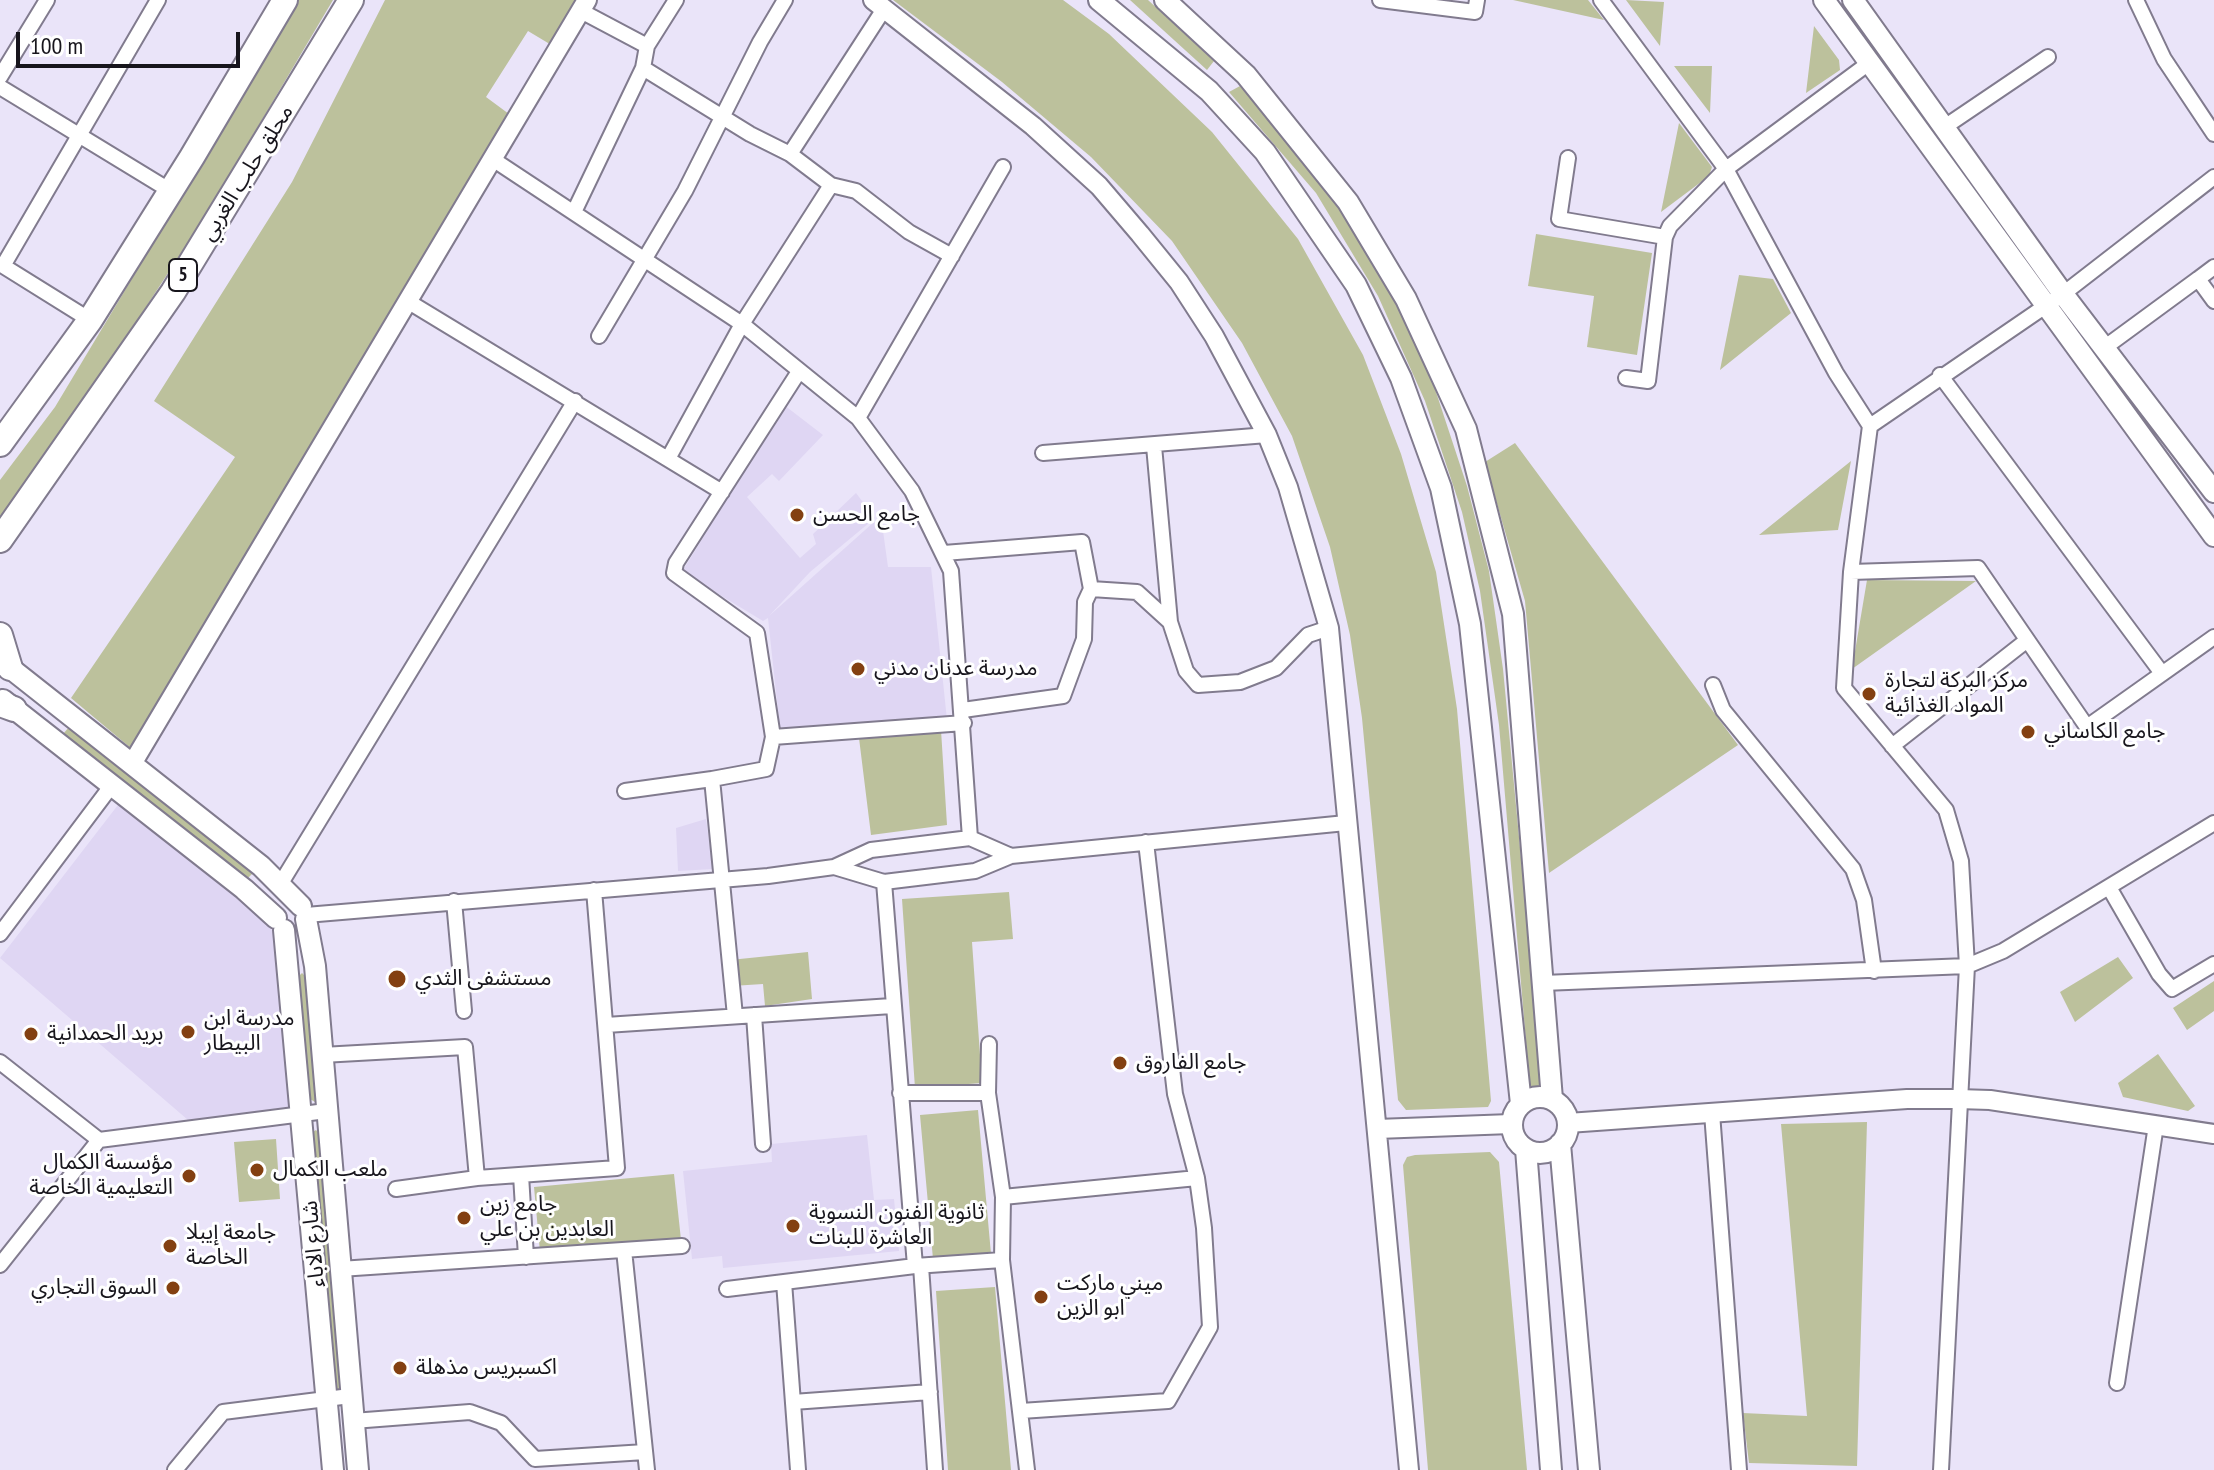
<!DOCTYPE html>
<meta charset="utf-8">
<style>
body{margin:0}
#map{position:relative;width:2214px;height:1470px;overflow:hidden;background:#eae4f9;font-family:"PT Sans Narrow",sans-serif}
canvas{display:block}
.scale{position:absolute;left:16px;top:32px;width:224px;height:36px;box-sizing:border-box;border:4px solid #17151c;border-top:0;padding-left:10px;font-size:24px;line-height:28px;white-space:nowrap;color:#17151c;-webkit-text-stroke:6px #fff;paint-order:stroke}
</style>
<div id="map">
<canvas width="2214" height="1470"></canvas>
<div class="scale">100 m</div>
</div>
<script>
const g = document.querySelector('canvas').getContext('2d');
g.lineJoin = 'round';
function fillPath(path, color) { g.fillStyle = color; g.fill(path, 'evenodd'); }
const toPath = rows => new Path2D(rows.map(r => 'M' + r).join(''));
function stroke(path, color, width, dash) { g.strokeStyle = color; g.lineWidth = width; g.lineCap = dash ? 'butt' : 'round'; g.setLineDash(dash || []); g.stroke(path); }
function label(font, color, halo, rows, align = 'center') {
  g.font = font + ' "PT Sans Narrow","Noto Sans Arabic",sans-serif'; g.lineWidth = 6; g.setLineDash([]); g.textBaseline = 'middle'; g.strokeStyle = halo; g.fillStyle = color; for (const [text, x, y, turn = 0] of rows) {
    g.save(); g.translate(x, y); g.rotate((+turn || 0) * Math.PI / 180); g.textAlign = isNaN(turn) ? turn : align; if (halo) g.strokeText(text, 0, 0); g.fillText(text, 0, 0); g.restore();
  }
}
fillPath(toPath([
 [784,405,823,435,779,481,772,474,747,497,800,558,816,544,813,534,856,493,875,518,810,572,769,616,874,522,883,531,888,567,931,567,947,720,780,729,768,618,763,621,682,572],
 [121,801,251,904,273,932,282,956,297,1106,188,1120,0,958],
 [706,819,713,869,678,871,676,828],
 [867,1135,874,1200,894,1199,899,1251,723,1268,722,1256,692,1259,683,1171,772,1162,771,1144]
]), '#dfd6f3');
fillPath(toPath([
 [299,0,333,0,205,216,122,344,0,519,0,480,55,407],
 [385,0,580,0,553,46,528,31,486,97,509,114,133,750,71,698,235,457,154,401,292,182],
 [893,0,1063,0,1109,34,1212,132,1298,239,1363,355,1401,454,1436,572,1457,709,1491,1101,1488,1107,1406,1110,1398,1100,1362,718,1350,635,1330,547,1292,436,1242,343,1172,241,1091,157,1002,82],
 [1130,0,1148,0,1214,61,1207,70],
 [1513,0,1588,0,1604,20],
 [1626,0,1664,2,1660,46],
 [1814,26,1839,60,1840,70,1806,93],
 [1674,66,1712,66,1710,113],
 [1240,86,1332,193,1401,309,1435,389,1467,486,1489,571,1503,669,1543,1089,1530,1089,1499,725,1480,591,1462,512,1425,401,1378,296,1316,193,1229,92],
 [1679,123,1712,167,1709,176,1661,212],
 [1536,234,1652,253,1637,355,1587,347,1594,296,1528,286],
 [1739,275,1773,279,1791,313,1720,370],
 [1515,443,1738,745,1549,873,1525,601,1485,462],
 [1851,461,1838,530,1759,535],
 [1867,580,1976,581,1852,669],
 [70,726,254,872,246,880,63,734],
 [941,730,947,825,871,835,859,738],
 [1009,892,1013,939,972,942,982,1083,915,1088,902,899],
 [808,952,812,999,765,1006,763,984,732,986,730,960],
 [2118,957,2133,978,2075,1022,2060,992],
 [302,973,308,979,320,1099,315,1102,310,1099,298,977],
 [2214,981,2214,1011,2187,1030,2173,1008],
 [2158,1054,2195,1106,2188,1111,2123,1097,2118,1083],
 [978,1110,991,1254,933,1259,920,1115],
 [1867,1122,1857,1466,1749,1463,1743,1413,1807,1416,1781,1124],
 [316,1130,321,1135,344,1389,338,1393,333,1387,311,1133],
 [276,1139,280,1199,239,1202,234,1142],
 [1490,1152,1499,1162,1527,1470,1428,1470,1403,1165,1407,1157,1415,1155],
 [674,1174,681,1240,540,1252,534,1187],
 [995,1287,1011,1470,948,1470,936,1291]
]), '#bcc19c');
const minor = toPath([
 [1380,0,1475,12,1477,0],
 [1601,0,1726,169,1836,373,1870,426,1851,572,1844,688,1946,810,1961,861,1967,966,1941,1470],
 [2136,0,2164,59,2214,134],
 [581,11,647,46],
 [643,68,750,134,790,154,831,185,856,191,909,232,952,256],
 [0,77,47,0],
 [0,87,169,190],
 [1946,126,2048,57],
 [790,154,884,9],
 [1568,158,1559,219,1665,237],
 [494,160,742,324,858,418,912,491,951,571,970,838],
 [574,212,643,68,647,46,676,0],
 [0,264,90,320],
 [3,266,158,0],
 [2214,267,2198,279,2214,301],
 [409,302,722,492],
 [599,336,685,191,760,42,785,0],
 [2104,348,2198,279],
 [1940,375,2161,672],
 [1626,378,1648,381,1665,237,1670,226,1726,169,1869,63],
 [858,418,1003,167],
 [1870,426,2063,294,2214,177],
 [1154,446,1170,622],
 [1043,453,1267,435],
 [669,457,742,324,831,185],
 [944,553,1082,542,1091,589,1137,592,1170,622,1186,671,1198,685,1240,682,1276,668,1308,635,1329,628],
 [1851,572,1978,568,2087,727,2214,637],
 [1713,685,1723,710,1853,869,1864,900,1874,971],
 [963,710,1063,696,1084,639,1085,602,1091,589],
 [773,737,757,633,674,573,676,563,798,373],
 [1892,746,2026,641],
 [625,791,712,779],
 [834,867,884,882,975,871,1011,856,1346,823],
 [884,882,915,1266,1002,1260],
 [281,883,575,401],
 [2110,889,2159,974,2172,989,2214,964],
 [454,901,464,1011],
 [306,915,768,876,834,867,871,850,970,838,1011,856],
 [0,934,112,785],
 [1543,983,1967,966,2003,951,2214,823],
 [754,1015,763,1144],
 [735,1016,712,779,766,769,773,737,964,723],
 [606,1025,892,1006],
 [989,1044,988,1093,1003,1197,1002,1260,1027,1470],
 [322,1055,465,1047,477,1178],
 [0,1062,99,1140],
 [900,1093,988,1093],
 [1712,1113,1739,1470],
 [521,1175,526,1257],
 [396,1189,477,1178,617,1168,594,890],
 [1003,1197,1197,1178],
 [624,1250,647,1470],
 [0,1265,99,1140,326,1111],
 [921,1266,935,1470],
 [340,1269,682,1246],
 [727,1289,784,1282],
 [2117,1383,2156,1125],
 [793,1402,930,1392],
 [1021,1411,1168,1401,1210,1327,1204,1228,1197,1178,1175,1094,1146,842],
 [353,1421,470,1412,501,1423,535,1459,645,1452],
 [175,1470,223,1412,350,1396],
 [798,1470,784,1282,915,1266]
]);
const tertiary = toPath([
 [873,0,1033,126,1099,186,1140,234,1179,282,1214,336,1267,435,1288,487,1329,628,1409,1470],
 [132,764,587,0],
 [1568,1123,1907,1099,1958,1099,1990,1100,2214,1134],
 [1377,1129,1511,1124]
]);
const secondary = toPath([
 [1099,0,1209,91,1265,152,1356,285,1401,378,1441,488,1470,624,1521,1104],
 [1165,0,1246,75,1348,202,1406,299,1466,429,1513,614,1552,1099],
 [1824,0,2214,536],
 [1853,0,2063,294,2214,492],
 [0,660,261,866,301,906],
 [3,700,244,889,276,918],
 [306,919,315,966,358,1470],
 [284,930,333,1470],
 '1512 1125a28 28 0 1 1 56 0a28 28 0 1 1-56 0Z',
 [1560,1144,1589,1470],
 [1526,1149,1551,1470]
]);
const trunk = toPath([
 [0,444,90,320,192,157,285,0],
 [0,540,173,292,351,0],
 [0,635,10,668],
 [0,704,14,709]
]);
stroke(minor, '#817b8e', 18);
stroke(tertiary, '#817b8e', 22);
stroke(secondary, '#817b8e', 24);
stroke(trunk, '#817b8e', 28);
stroke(minor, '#fff', 14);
stroke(tertiary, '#fff', 18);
stroke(secondary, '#fff', 20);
stroke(trunk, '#fff', 24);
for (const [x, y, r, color] of [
 [797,515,8,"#834011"],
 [858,669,8,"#834011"],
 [1869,694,8,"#834011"],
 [2028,732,8,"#834011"],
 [397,979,10,"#834011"],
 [188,1032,8,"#834011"],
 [31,1034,8,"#834011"],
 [1120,1063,8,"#834011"],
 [257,1170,8,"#834011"],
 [189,1176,8,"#834011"],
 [464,1218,8,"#834011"],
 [793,1226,8,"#834011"],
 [170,1246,8,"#834011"],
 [173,1288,8,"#834011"],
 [1041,1297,8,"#834011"],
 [400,1368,8,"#834011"]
]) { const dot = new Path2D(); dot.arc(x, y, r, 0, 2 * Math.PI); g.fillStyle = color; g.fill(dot); stroke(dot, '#fff', 3); }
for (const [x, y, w] of [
 [183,275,28]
]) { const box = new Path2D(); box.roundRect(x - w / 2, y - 16, w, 32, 6); g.fillStyle = '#fff'; g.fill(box); stroke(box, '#17151c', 2); }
label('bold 20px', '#17151c', null, [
 ["5",183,275]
]);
label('22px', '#17151c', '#fff', [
 ["محلق حلب الغربي",247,173,-58],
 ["شارع الاباء",314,1244,-95]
]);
label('22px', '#17151c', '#fff', [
 ["جامع الحسن",813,515],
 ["مدرسة عدنان مدني",874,669],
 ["مركز البركة لتجارة",1885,681],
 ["المواد الغذائية",1885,706],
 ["جامع الكاساني",2044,732],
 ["مستشفى الثدي",415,979],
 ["مدرسة ابن",204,1019],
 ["البيطار",204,1044],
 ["بريد الحمدانية",47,1034],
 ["جامع الفاروق",1136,1063],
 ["مؤسسة الكمال",173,1163,"right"],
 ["التعليمية الخاصة",173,1188,"right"],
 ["ملعب الكمال",273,1170],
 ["جامع زين",480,1205],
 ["العابدين بن علي",480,1230],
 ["ثانوية الفنون النسوية",809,1213],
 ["العاشرة للبنات",809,1238],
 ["جامعة إيبلا",186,1233],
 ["الخاصة",186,1258],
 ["ميني ماركت",1057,1284],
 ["ابو الزين",1057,1309],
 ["السوق التجاري",157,1288,"right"],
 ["اكسبريس مذهلة",416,1368]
], 'left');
</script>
